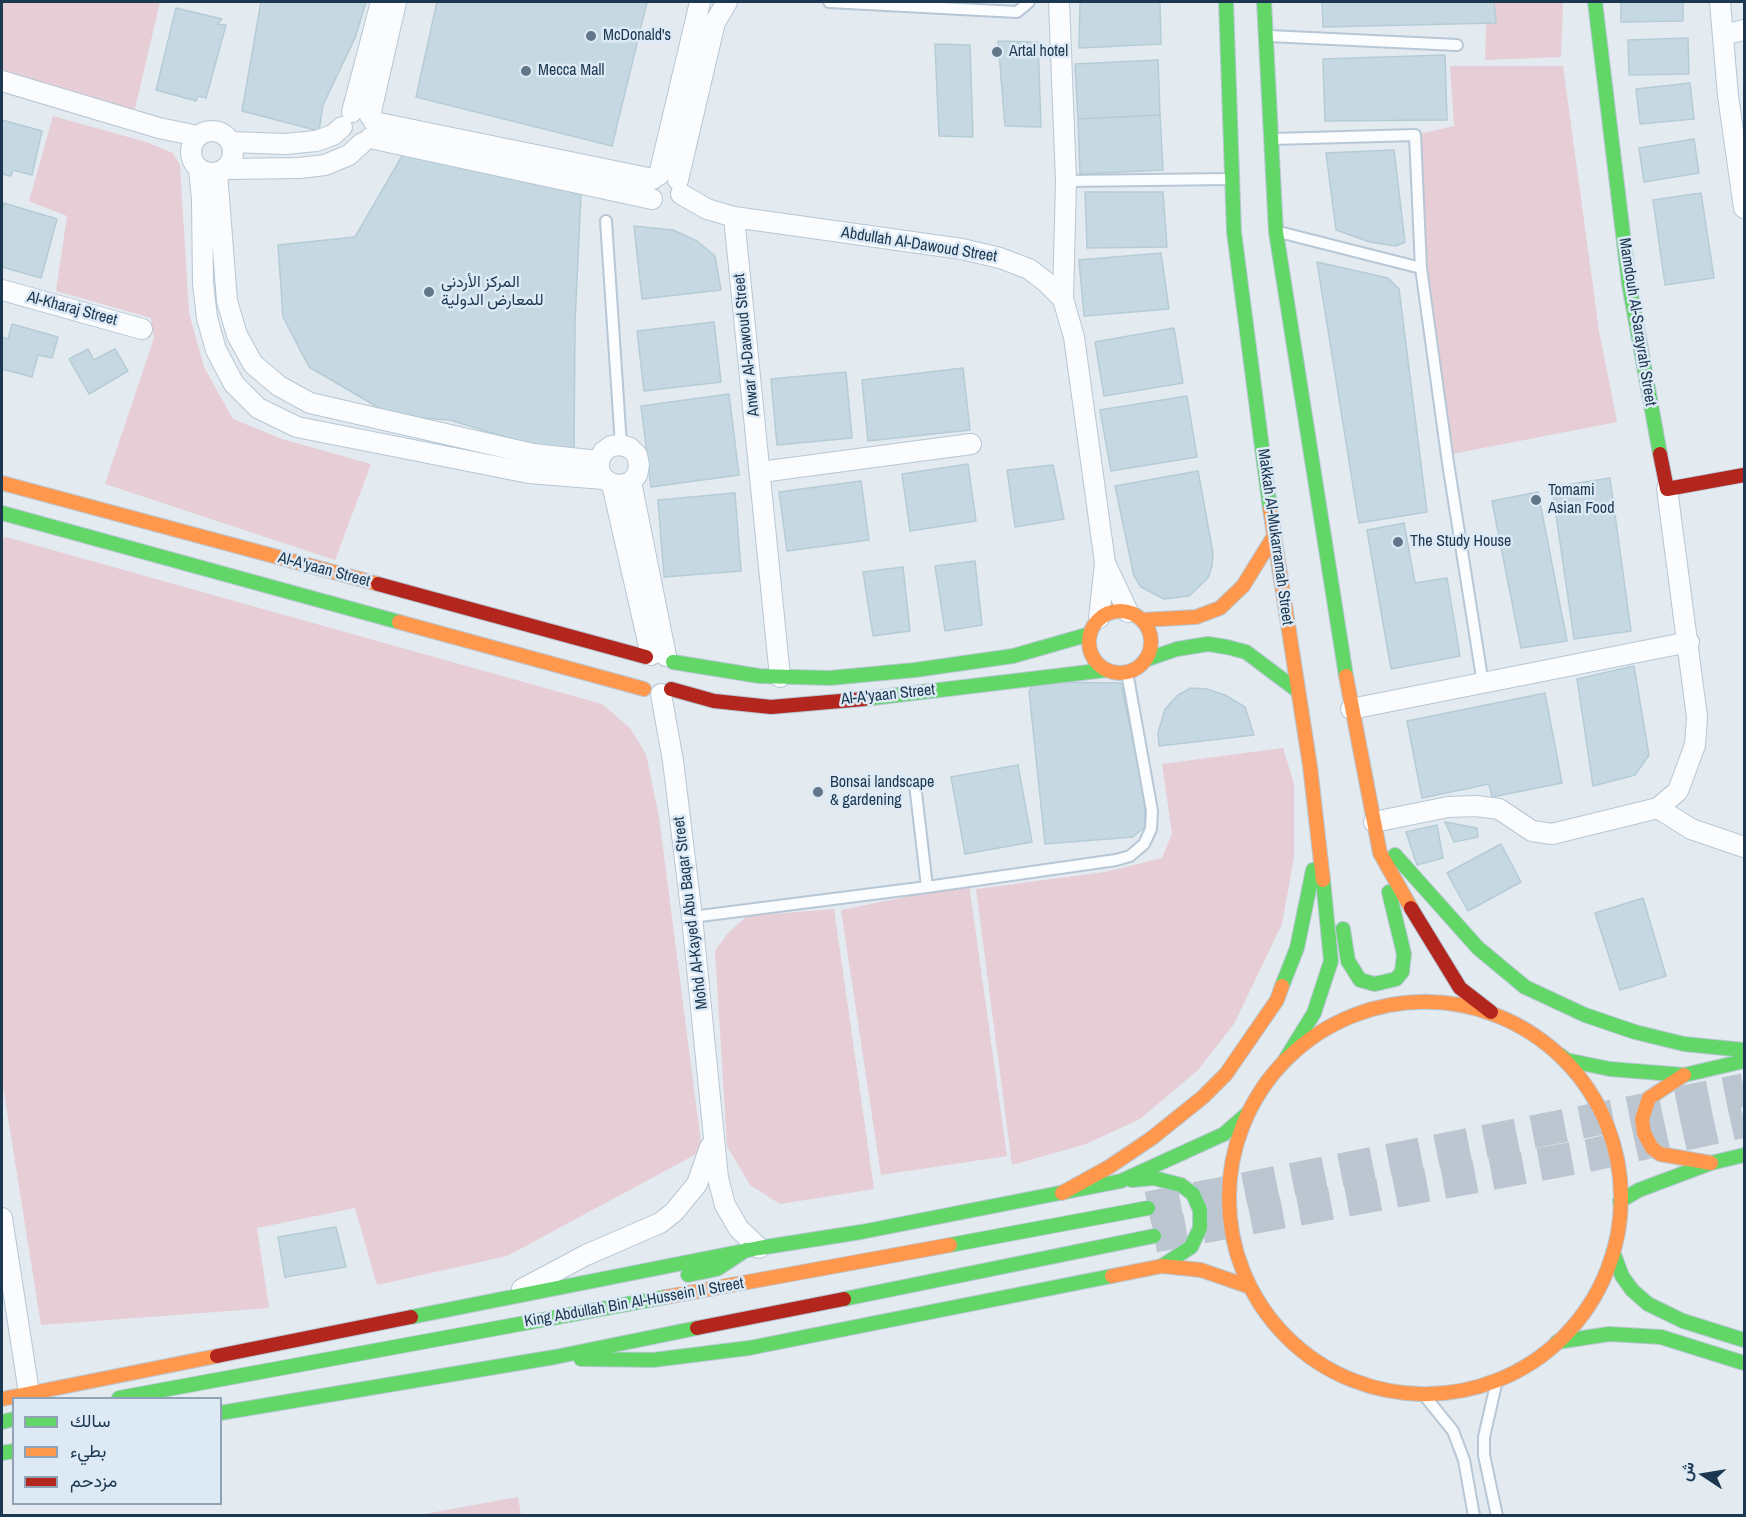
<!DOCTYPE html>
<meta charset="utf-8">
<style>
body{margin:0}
#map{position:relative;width:1746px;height:1517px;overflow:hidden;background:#e3eaf0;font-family:"Archivo Narrow",Vazirmatn,sans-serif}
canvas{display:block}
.frame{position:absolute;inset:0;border:3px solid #1b3850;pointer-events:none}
.legend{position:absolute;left:12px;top:1397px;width:210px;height:108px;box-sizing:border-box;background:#ddeaf6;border:2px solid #8fa3b4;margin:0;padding:8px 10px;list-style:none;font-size:18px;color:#1b3850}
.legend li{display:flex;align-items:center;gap:12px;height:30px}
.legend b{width:30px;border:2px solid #8fa3b4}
.north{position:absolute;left:1674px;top:1445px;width:60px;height:60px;-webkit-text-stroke:4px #ddeaf6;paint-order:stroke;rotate:282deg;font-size:16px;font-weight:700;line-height:24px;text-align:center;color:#1b3850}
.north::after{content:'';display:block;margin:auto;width:21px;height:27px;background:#1b3850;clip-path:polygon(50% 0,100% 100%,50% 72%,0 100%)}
</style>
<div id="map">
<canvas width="1746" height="1517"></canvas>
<div class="frame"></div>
<ul class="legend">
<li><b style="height:8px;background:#63d668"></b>سالك</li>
<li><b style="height:8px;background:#ff974d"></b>بطيء</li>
<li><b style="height:8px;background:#b3261e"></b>مزدحم</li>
</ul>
<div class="north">ش</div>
</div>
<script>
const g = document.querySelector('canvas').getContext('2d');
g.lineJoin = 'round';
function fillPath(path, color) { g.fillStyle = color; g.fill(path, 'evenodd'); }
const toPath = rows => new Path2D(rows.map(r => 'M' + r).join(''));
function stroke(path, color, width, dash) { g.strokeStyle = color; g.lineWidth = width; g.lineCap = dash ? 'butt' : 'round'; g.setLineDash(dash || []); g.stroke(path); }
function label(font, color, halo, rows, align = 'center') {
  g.font = font + ' "Archivo Narrow",Vazirmatn,sans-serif'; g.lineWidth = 5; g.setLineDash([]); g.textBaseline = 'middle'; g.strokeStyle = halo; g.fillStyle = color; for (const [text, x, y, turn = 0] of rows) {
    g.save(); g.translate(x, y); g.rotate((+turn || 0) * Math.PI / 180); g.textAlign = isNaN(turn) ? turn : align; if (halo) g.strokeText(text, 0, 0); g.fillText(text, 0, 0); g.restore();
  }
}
fillPath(toPath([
 [2,2,160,2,134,113,2,72],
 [1487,2,1563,2,1561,57,1485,60],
 [1450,66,1563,66,1599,331,1617,422,1447,455,1421,268,1415,135,1454,126],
 [53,116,146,142,173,153,180,165,189,313,204,367,233,419,282,439,371,464,335,560,105,484,154,338,151,318,56,291,67,216,29,201],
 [6,537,602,704,630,728,646,754,659,817,702,1151,507,1256,377,1285,355,1208,257,1228,269,1308,41,1325,2,1080,2,539],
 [1283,748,1294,784,1294,857,1282,924,1234,1024,1198,1070,1140,1119,1086,1144,1012,1165,976,889,1105,872,1162,858,1172,834,1162,764],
 [969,884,1007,1156,881,1175,841,910],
 [834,909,874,1189,780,1204,750,1185,727,1146,715,951,728,933,747,916],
 [518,1497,521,1515,419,1515]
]), '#e7cdd6');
const building = toPath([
 [261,2,366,2,355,38,323,105,319,131,242,111,261,2],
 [437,2,647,2,612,146,416,97,437,2],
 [1080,2,1160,2,1161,44,1079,48,1080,2],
 [1322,2,1494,2,1496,23,1323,27,1322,2],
 [1621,2,1683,2,1683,21,1621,22,1621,2],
 [176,8,222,19,217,24,226,25,206,98,198,96,196,101,156,90,176,8],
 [1688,38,1689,74,1629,75,1628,40,1688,38],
 [998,41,1038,42,1041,127,1005,126,998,41],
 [935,44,970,45,973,137,939,136,935,44],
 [1445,55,1447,120,1325,121,1323,59,1445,55],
 [1158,60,1160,115,1078,119,1075,64,1158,60],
 [1690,83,1694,119,1640,124,1636,89,1690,83],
 [1160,115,1163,170,1080,174,1078,119,1160,115],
 [2,120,42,131,32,175,13,170,11,176,2,174,2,120],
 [1694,139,1699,173,1644,182,1639,148,1694,139],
 [1394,150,1405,242,1396,246,1370,242,1336,230,1326,153,1394,150],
 [405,151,581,194,575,322,574,452,554,452,450,420,393,416,309,367,283,317,278,245,355,237,405,151],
 [1085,192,1163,192,1167,247,1087,248,1085,192],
 [1701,193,1714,278,1665,285,1653,200,1701,193],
 [4,203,57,219,41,278,2,267,2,212,4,203],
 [634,226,673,230,697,241,715,256,721,290,642,299,634,226],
 [1161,253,1169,309,1084,316,1079,260,1161,253],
 [1317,262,1388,278,1399,289,1427,512,1359,523,1317,262],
 [714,322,721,382,644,391,637,331,714,322],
 [12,324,58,337,52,358,38,355,32,377,2,369,2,337,8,339,12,324],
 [1174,328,1183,383,1104,396,1095,342,1174,328],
 [88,349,94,360,115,349,128,371,89,394,69,359,88,349],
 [963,368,970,430,868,441,862,380,963,368],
 [846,372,852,438,777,445,771,379,846,372],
 [729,394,739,475,651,487,641,406,729,394],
 [1187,396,1197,457,1111,471,1100,410,1187,396],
 [968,464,976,521,910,531,902,474,968,464],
 [1053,465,1064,519,1015,527,1007,470,1053,465],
 [1198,471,1213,553,1212,566,1208,578,1189,596,1164,599,1141,587,1134,576,1115,486,1198,471],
 [1610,478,1631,631,1574,639,1552,487,1610,478],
 [861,481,869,540,787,551,779,492,861,481],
 [1538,492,1567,641,1521,648,1492,501,1538,492],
 [735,493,741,571,664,577,658,500,735,493],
 [1404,523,1415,583,1447,578,1460,656,1391,669,1367,530,1404,523],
 [975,561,982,625,945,631,935,566,975,561],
 [903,567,910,631,873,636,863,572,903,567],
 [1634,666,1649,755,1635,775,1593,786,1577,679,1634,666],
 [1035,682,1121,683,1145,800,1145,827,1133,837,1045,844,1029,691,1035,682],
 [1191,688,1207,689,1225,695,1245,707,1254,735,1159,746,1158,733,1165,709,1178,695,1191,688],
 [1545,693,1562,783,1492,797,1489,784,1422,798,1407,721,1545,693],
 [1018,765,1032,842,965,854,951,777,1018,765],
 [1445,822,1477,828,1478,837,1454,842,1445,822],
 [1437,825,1443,858,1417,865,1406,832,1437,825],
 [1501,844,1521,882,1468,911,1447,873,1501,844],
 [1643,898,1666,976,1620,990,1595,913,1643,898],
 [336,1227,346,1267,285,1277,278,1237,336,1227]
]);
fillPath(building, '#c6d9e2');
stroke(building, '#b5ccd6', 1.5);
stroke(toPath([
 [1148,1208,1744,1090],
 [1154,1236,1591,1155,1744,1121]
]), '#bbc6d0', 33, [33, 16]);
const lane = toPath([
 [829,2,1017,12,1029,2],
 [1269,36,1457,45],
 [1273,139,1415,135,1421,268,1448,463,1483,684],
 [1066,181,1230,179],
 [606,221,621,445],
 [1279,232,1421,268],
 [927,887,1116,860,1130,856,1144,844,1151,829,1152,811,1127,672],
 [692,917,927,887,915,784],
 [1410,1394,1424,1395,1453,1431,1464,1460,1474,1516],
 [1497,1516,1484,1455,1484,1437,1497,1380]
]);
const street = toPath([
 [1059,2,1066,181,1063,299],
 [1720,2,1728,96,1744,208],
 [1723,35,1744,30],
 [2,81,159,128,198,136],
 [352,112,381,2],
 [370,116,396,2],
 [374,122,653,179],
 '191 152a21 21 0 1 1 42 0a21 21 0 1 1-42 0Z',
 [370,138,652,199],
 [231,142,285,144,316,141,333,135,342,127],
 [199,169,202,200,203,283,207,318,216,350,234,384,258,408,297,427,529,473,604,479,612,484,621,485,631,482,637,475,639,465,637,455,630,448,621,445,611,446,603,452,599,461,599,470,604,479],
 [226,169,299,168,325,165,349,155,362,143],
 [217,173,227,301,237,335,253,364,279,386,310,403,533,454,599,461],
 [659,175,700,2],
 [678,180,715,22,727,2],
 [681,194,707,209,734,217,962,249,1000,258,1029,269,1046,282,1063,299,1074,337,1105,563,1099,618],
 [734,217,780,677],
 [2,290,142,329],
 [761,472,971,444],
 [631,482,666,656],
 [612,484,651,655],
 [1105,563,1128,612],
 [661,694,673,761,692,917,718,1178,725,1205,739,1229,759,1248],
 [1351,709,1689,642],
 [1658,808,1691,829,1744,847],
 [1374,822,1448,807,1476,806,1499,809,1532,831,1552,834,1658,808,1678,791,1695,745,1697,717,1667,489],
 [2,1218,29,1393],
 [522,1289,586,1255,660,1223,674,1212,697,1184,710,1147]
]);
const fast = toPath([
 [1226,2,1234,232,1270,509],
 [1264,2,1276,232,1346,676],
 [1595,2,1629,284,1660,454],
 [2,513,399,622],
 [1145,660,1177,649,1208,644,1227,647,1246,652,1298,691],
 [673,662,759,676,830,678,915,670,1013,656,1090,634],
 [864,699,1106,670],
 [1395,855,1478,948,1525,987,1585,1015,1635,1032,1684,1044,1744,1050],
 [1343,929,1348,961,1360,980,1375,984,1396,979,1402,972,1404,954,1389,892],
 [1282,986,1297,948,1313,870],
 [1560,1055,1566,1060,1610,1069,1684,1075,1744,1061],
 [1285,1060,1314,1013,1331,961,1323,880],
 [1132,1180,1154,1178,1181,1185,1193,1194,1200,1210,1200,1228,1191,1247,1162,1266],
 [1620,1201,1639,1190,1711,1163,1744,1155],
 [950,1245,1148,1208],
 [1613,1252,1622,1276,1632,1290,1648,1304,1683,1321,1744,1340],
 [688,1275,717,1269,746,1250],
 [844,1299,1154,1236],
 [411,1317,759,1248,861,1232,1121,1181,1224,1134,1248,1113],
 [1557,1342,1609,1334,1661,1337,1744,1363],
 [581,1359,653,1360,749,1348,1112,1276],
 [119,1398,666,1297],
 [220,1413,555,1357,697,1328],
 [2,1422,14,1419],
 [2,1453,14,1451]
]);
const slow = toPath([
 [2,483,378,584],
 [1270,509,1310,766,1323,880],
 '1089 642a31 31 0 1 1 62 0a31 31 0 1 1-62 0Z',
 [1142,620,1196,617,1220,608,1243,586,1274,536],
 [399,622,644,689],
 [1346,676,1380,853,1411,908],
 '1229 1198a196 196 0 1 1 392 0a196 196 0 1 1-392 0Z',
 [1684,1075,1649,1098,1642,1119,1644,1133,1652,1148,1660,1154,1711,1163],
 [1062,1193,1109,1167,1152,1138,1203,1097,1226,1074,1277,1000,1282,986],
 [1112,1276,1162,1266,1201,1270,1250,1287],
 [666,1297,950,1245],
 [2,1399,217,1356]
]);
const jam = toPath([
 [1660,454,1667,489,1744,475],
 [378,584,646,657],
 [671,689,714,701,771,707,864,699],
 [1411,908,1460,988,1491,1012],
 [697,1328,844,1299],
 [217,1356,411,1317]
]);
stroke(lane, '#b7c7d5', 14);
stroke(street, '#b7c7d5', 22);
stroke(fast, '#b7c7d5', 16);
stroke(slow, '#b7c7d5', 16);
stroke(jam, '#b7c7d5', 16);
stroke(lane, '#fbfcfd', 10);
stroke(street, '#fbfcfd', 20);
stroke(fast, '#63d668', 14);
stroke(slow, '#ff974d', 14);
stroke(jam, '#b3261e', 14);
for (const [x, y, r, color] of [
 [591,36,6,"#617688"],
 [997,52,6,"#617688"],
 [526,71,6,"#617688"],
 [429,292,6,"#617688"],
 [1536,500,6,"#617688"],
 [1398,542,6,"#617688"],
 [818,792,6,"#617688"]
]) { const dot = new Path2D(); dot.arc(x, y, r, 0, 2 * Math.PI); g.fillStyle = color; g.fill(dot); stroke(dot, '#ddeaf6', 2); }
label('16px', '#1b3850', '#ddeaf6', [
 ["McDonald's",603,36],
 ["Artal hotel",1009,52],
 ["Mecca Mall",538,71],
 ["المركز الأردني",441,283],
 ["للمعارض الدولية",441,301],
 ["Tomami",1548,491],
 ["Asian Food",1548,509],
 ["The Study House",1410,542],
 ["Bonsai landscape",830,783],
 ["& gardening",830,801]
], 'left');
label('16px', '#1b3850', '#ddeaf6', [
 ["Abdullah Al-Dawoud Street",919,245,9],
 ["Al-Kharaj Street",72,309,15],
 ["Mamdouh Al-Sarayrah Street",1637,322,81],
 ["Anwar Al-Dawoud Street",747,345,-96],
 ["Makkah Al-Mukarramah Street",1275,537,82],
 ["Al-A'yaan Street",324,570,15],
 ["Al-A'yaan Street",888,695,-6],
 ["Mohd Al-Kayed Abu Baqar Street",691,913,-97],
 ["King Abdullah Bin Al-Hussein II Street",634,1303,-10]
]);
</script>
